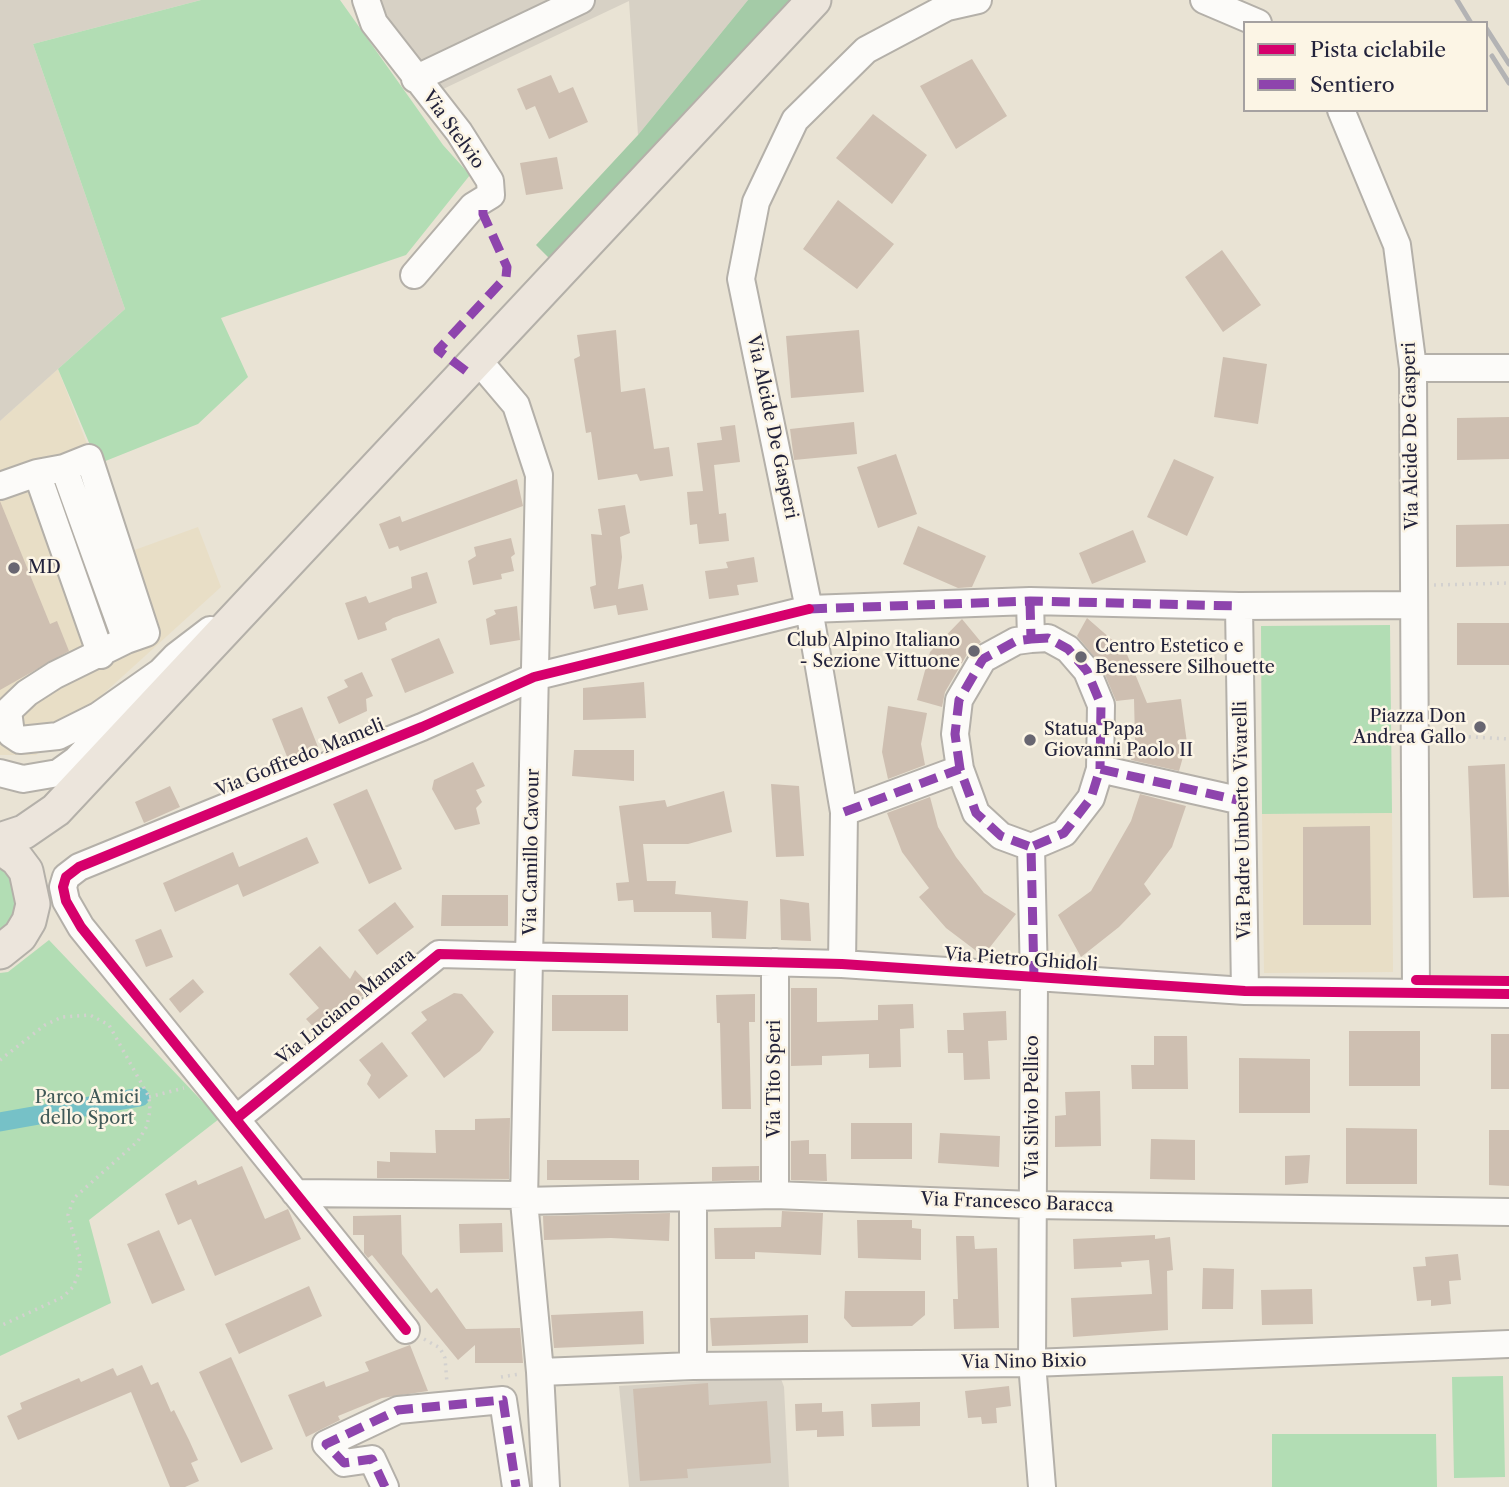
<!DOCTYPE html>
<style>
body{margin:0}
#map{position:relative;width:1509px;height:1487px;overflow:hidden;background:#e9e3d4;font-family:"Libre Caslon Text",serif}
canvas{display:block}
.legend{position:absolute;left:1243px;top:21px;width:245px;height:91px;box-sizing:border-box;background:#fcf5e5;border:2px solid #a5a1a1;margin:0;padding:9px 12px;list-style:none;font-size:21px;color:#22223b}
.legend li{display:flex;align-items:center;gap:14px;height:35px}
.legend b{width:35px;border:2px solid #a5a1a1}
</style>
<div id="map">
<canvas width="1509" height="1487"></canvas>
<ul class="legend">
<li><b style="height:9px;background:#d6006c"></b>Pista ciclabile</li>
<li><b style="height:9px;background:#8e44ad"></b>Sentiero</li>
</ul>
</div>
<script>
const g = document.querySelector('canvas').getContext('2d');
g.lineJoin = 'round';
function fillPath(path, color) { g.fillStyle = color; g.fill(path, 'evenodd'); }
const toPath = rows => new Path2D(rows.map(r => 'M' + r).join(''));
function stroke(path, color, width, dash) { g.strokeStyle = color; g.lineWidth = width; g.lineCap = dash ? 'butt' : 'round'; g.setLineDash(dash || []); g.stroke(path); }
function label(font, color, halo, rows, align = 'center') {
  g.font = font + ' "Libre Caslon Text",serif'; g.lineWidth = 5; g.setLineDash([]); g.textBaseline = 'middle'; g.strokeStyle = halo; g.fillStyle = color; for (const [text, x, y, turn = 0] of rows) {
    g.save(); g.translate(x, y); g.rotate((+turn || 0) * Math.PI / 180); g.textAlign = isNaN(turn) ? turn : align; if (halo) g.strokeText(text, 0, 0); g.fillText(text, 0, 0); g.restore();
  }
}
fillPath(toPath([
 [58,369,129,552,198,527,221,587,36,755,0,755,0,421],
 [1392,813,1393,972,1264,973,1262,814]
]), '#e8dec6');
fillPath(toPath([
 [0,0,201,0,33,44,125,309,0,421],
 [380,0,748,0,638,135,629,1,441,90,398,38],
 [780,1376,784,1387,789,1487,629,1487,619,1386]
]), '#d7d1c5');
fillPath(toPath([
 [201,0,340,0,443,145,470,175,406,255,221,318,248,377,198,424,98,464,58,369,125,309,33,44],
 [1390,625,1392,813,1262,814,1261,626],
 [0,863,9,870,19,911,0,937],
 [49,940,219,1119,89,1220,111,1303,0,1356,0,973,8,972],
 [1503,1376,1505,1477,1454,1478,1452,1377],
 [1436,1434,1437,1487,1272,1487,1272,1434]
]), '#b2ddb4');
fillPath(toPath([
 [748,0,790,0,549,258,536,245,638,135]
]), '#a4cba7');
stroke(toPath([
 [0,1122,140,1097]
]), '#76c1c7', 19);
fillPath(toPath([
 [972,59,1007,116,956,149,920,86],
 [551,75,559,93,573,87,588,122,549,139,535,106,526,110,517,89],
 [873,114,927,155,892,204,836,158],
 [557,157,563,189,526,195,520,163],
 [838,200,894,244,857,289,803,249],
 [1222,250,1261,305,1223,332,1185,277],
 [616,330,621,392,645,388,654,449,669,447,673,476,640,481,637,474,598,480,591,432,586,433,574,359,580,356,577,335],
 [859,330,864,392,791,398,786,336],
 [1223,357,1267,364,1258,424,1214,417],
 [1509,417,1509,459,1457,460,1457,418],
 [854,422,857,454,794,460,790,429],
 [735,425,740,462,714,465,719,514,726,513,729,541,699,544,697,524,690,525,687,492,703,491,697,443,722,440,720,427],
 [896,454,917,514,878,528,857,467],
 [1174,459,1214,477,1187,536,1147,517],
 [517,479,523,506,400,551,398,546,389,549,379,524,400,516,402,522],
 [0,501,50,624,57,621,69,651,0,690],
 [625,505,630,533,620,537,622,557,618,589,643,584,648,610,618,615,616,605,594,609,590,587,596,585,591,534,602,535,598,509],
 [1509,524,1509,566,1456,567,1456,525],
 [918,526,986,556,972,587,958,588,903,564],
 [1133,530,1146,562,1092,584,1079,553],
 [511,538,515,554,511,557,514,571,501,574,502,579,473,585,468,561,476,556,474,547],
 [754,557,758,582,737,585,739,595,709,599,705,571,728,568,726,562],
 [427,572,437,603,393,618,385,623,387,630,358,640,345,603,366,596,369,603,412,588,411,577],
 [517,606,520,640,490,645,486,619,496,614,494,610],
 [1087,618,1126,652,1147,703,1181,699,1187,743,1179,771,1131,760,1135,740,1134,699,1116,701,1101,665,1077,636],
 [962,619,981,642,969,651,945,692,942,707,917,700,930,652],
 [1457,623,1509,623,1509,665,1457,665],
 [439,638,454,673,405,693,391,659],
 [362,672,373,696,366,699,367,711,339,724,327,697,348,687,344,680],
 [644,682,646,718,583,720,583,688],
 [888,706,927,713,921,744,925,765,888,779,882,752],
 [302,707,318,747,288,759,272,719],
 [574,750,634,750,634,781,572,776],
 [473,762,485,786,476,790,482,802,476,808,480,824,455,830,432,789,434,780],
 [1505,764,1509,897,1473,898,1468,766],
 [771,784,799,786,804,856,776,857],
 [170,786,180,807,144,823,135,802],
 [367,789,402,869,369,884,333,804],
 [724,791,732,832,688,844,643,844,647,881,676,881,675,894,748,901,746,939,712,938,711,912,634,912,633,900,618,901,616,883,629,882,619,806,665,800,667,807],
 [1140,794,1186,806,1172,847,1144,884,1151,894,1119,927,1081,957,1058,915,1091,891,1131,821],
 [930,797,938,827,956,857,984,893,1016,914,983,956,946,928,919,897,929,888,902,852,887,813],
 [1370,826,1371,925,1303,925,1303,827],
 [307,837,319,863,243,897,238,884,175,912,163,883,233,852,239,867],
 [442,895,508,895,508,926,441,926],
 [780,899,809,903,811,941,781,940],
 [395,902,414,927,377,955,358,930],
 [161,929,173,957,146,967,135,940],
 [320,946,350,979,355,970,372,988,318,1032,306,1019,319,1008,289,974],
 [193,979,204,992,180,1013,169,999],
 [791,988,817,988,817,1022,878,1020,878,1005,913,1004,914,1028,900,1029,901,1067,869,1068,869,1054,822,1056,822,1065,791,1066],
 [454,993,462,994,494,1032,480,1051,444,1078,411,1033,427,1020,421,1012],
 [755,994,755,1022,749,1022,751,1109,722,1109,720,1023,717,1023,716,995],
 [552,995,628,995,628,1031,552,1031],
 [1006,1011,1007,1040,988,1041,990,1079,964,1080,963,1053,948,1053,947,1030,964,1030,963,1013],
 [1349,1031,1420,1031,1420,1086,1349,1086],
 [1491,1034,1509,1034,1509,1089,1491,1089],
 [1154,1036,1187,1036,1188,1089,1132,1089,1131,1065,1154,1065],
 [382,1042,408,1076,379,1099,367,1084,371,1075,359,1060],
 [1239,1058,1310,1059,1310,1113,1239,1113],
 [1100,1091,1101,1146,1055,1147,1055,1116,1066,1115,1065,1092],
 [510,1118,509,1179,377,1178,377,1161,390,1162,390,1152,436,1153,435,1130,475,1130,475,1119],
 [851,1123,912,1123,912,1159,851,1159],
 [1346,1128,1417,1129,1417,1184,1346,1184],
 [1489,1130,1509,1130,1509,1186,1489,1185],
 [940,1133,1000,1136,999,1167,938,1163],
 [1151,1139,1195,1140,1195,1180,1150,1179],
 [809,1140,809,1154,826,1154,827,1181,791,1180,791,1141],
 [1310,1155,1308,1183,1285,1185,1285,1156],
 [547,1160,639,1160,639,1180,547,1180],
 [242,1166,265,1219,288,1209,301,1239,215,1276,191,1219,178,1225,165,1194,196,1180,198,1185],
 [759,1166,759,1180,712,1181,712,1167],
 [782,1211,823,1213,821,1255,755,1252,755,1259,715,1259,714,1228,781,1227],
 [670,1213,669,1241,611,1238,544,1240,543,1216],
 [401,1215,402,1254,431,1293,437,1288,466,1329,520,1328,523,1363,475,1363,475,1345,458,1360,372,1255,368,1258,364,1253,364,1235,353,1235,353,1216],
 [857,1220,912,1220,912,1228,921,1229,921,1260,858,1258],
 [502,1223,503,1252,460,1253,459,1224],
 [159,1230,185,1290,152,1304,127,1244],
 [1155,1235,1155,1239,1170,1237,1173,1270,1167,1271,1168,1330,1073,1337,1071,1298,1152,1294,1149,1260,1121,1262,1122,1267,1074,1269,1073,1239],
 [956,1236,974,1236,975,1249,997,1248,999,1328,954,1329,953,1299,958,1299],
 [1458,1254,1461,1280,1449,1281,1451,1304,1431,1306,1431,1300,1417,1301,1413,1267,1426,1266,1425,1257],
 [1203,1268,1234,1269,1233,1309,1202,1309],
 [309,1286,322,1316,239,1354,225,1324],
 [1312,1289,1313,1324,1262,1325,1261,1290],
 [845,1291,925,1291,925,1315,912,1326,852,1327,844,1318],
 [643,1311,644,1344,554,1348,551,1315],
 [808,1315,808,1343,712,1346,710,1318],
 [410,1345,428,1391,382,1398,338,1416,340,1420,306,1437,288,1395,324,1381,326,1387,369,1371,365,1362],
 [231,1357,273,1449,241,1463,199,1372],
 [142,1365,151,1385,158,1382,171,1412,174,1410,189,1440,198,1460,191,1463,199,1481,185,1487,170,1487,131,1392,18,1440,7,1416,22,1409,20,1403,79,1378,81,1382,113,1368,117,1376],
 [708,1383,709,1405,767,1401,771,1463,687,1469,688,1478,640,1481,633,1389],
 [1009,1386,1011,1406,996,1408,997,1423,982,1424,981,1417,968,1418,965,1391],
 [920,1402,920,1426,872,1427,871,1404],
 [822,1403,822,1412,843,1411,844,1436,817,1437,817,1430,796,1431,795,1404]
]), '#cebfb1');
const minor = toPath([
 [366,0,374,23,459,132,490,181,491,195,473,206,414,275],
 [1204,0,1258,23],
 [415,79,581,0],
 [1341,110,1397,245,1413,368,1416,993],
 [477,359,516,405,539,475,524,1201,540,1372,546,1487],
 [1413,368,1509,368],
 [64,468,89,458,146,633,126,640],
 [37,473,101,655],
 [0,486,37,473,64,468,126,640,55,675,27,693,8,711,11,734,20,740,58,736,98,716,162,671],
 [1239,606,1245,991],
 [1031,639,1048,638,1068,649,1087,671,1101,705,1100,769],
 [150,683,176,656,210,630],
 [960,769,955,734,959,700,983,659,1016,641,1031,639,1030,601],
 [0,773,23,779,58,773,76,760,123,711],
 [844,812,960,769,976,813,1001,836,1031,847],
 [842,964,844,812,809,609,741,279,756,202,795,120,866,50,947,7,978,0],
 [236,1119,439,954,842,964,1245,991,1509,994],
 [295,1193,524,1195],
 [775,1195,775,962],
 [524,1201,775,1195,1032,1205,1509,1212],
 [406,1330,81,927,66,901,63,887,66,877,79,867,422,727,534,677,809,609,1030,601,1239,606,1413,605],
 [693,1366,693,1197],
 [540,1372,693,1366,1032,1363,1509,1344],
 [385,1487,372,1459,344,1463,326,1444,398,1410,503,1400,516,1487],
 [1042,1487,1032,1363,1034,979,1031,847,1064,833,1091,798,1100,769,1242,801]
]);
const major = toPath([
 [0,840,24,832,56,810,814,0],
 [0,847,17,859,26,871,33,904,29,921,20,936,0,952]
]);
stroke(minor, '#b4b0a9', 30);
stroke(major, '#b4b0a9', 37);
stroke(toPath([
 [1434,585,1509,583],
 [1434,735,1509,739],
 [0,1060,45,1025,62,1017,90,1015,109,1025,149,1097,150,1110,147,1126,138,1141,74,1198,68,1215,80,1258,80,1270,73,1287,63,1297,0,1326],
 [149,1097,184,1088],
 [424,1339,440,1348,445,1358,447,1383],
 [501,1377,520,1374]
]), '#d3d1cf', 3.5, [2, 5]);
stroke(minor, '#fcfbf9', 26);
stroke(major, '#ece5dc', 33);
stroke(toPath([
 [1457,0,1471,23],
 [1486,28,1509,64],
 [1492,56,1509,83]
]), '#b3b3b4', 5);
stroke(toPath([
 [466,371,438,350,506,277,507,267,483,214,483,201],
 [809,609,1030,601,1239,606],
 [1031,639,1048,638,1068,649,1087,671,1101,705,1100,769],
 [960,769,955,734,959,700,983,659,1016,641,1031,639,1030,601],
 [844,812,960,769,976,813,1001,836,1031,847],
 [1034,979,1031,847,1064,833,1091,798,1100,769,1242,801],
 [385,1487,372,1459,344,1463,326,1444,398,1410,503,1400,516,1487]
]), '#8e44ad', 9, [18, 9]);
stroke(toPath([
 [1416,980,1509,981],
 [236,1119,439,954,842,964,1245,991,1509,994],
 [406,1330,81,927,66,901,63,887,66,877,79,867,422,727,534,677,809,609]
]), '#d6006c', 10);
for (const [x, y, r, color] of [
 [14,568,7,"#686671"],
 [974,651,7,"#686671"],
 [1081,657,7,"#686671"],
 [1480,727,7,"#686671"],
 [1030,740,7,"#686671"]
]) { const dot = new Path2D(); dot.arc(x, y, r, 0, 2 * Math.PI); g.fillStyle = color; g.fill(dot); stroke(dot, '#fcf5e5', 2.5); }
label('18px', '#22223b', '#fcf5e5', [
 ["Via Stelvio",453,130,54],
 ["Via Alcide De Gasperi",772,427,78],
 ["Via Alcide De Gasperi",1411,436,-91],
 ["Via Goffredo Mameli",300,758,-22],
 ["Via Padre Umberto Vivarelli",1243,820,-91],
 ["Via Camillo Cavour",532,852,-89],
 ["Via Pietro Ghidoli",1021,960,4],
 ["Via Luciano Manara",346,1007,-39],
 ["Via Tito Speri",775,1079,-90],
 ["Via Silvio Pellico",1033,1107,-90],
 ["Via Francesco Baracca",1017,1203,2],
 ["Via Nino Bixio",1024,1362,-1]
]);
label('18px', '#22223b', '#fcf5e5', [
 ["MD",28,568],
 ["Club Alpino Italiano",960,641,"right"],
 ["- Sezione Vittuone",960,662,"right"],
 ["Centro Estetico e",1095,647],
 ["Benessere Silhouette",1095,668],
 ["Piazza Don",1466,717,"right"],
 ["Andrea Gallo",1466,738,"right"],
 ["Statua Papa",1044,730],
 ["Giovanni Paolo II",1044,751]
], 'left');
label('18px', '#405958', '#fcf5e5', [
 ["Parco Amici",87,1098],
 ["dello Sport",87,1119]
]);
</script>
